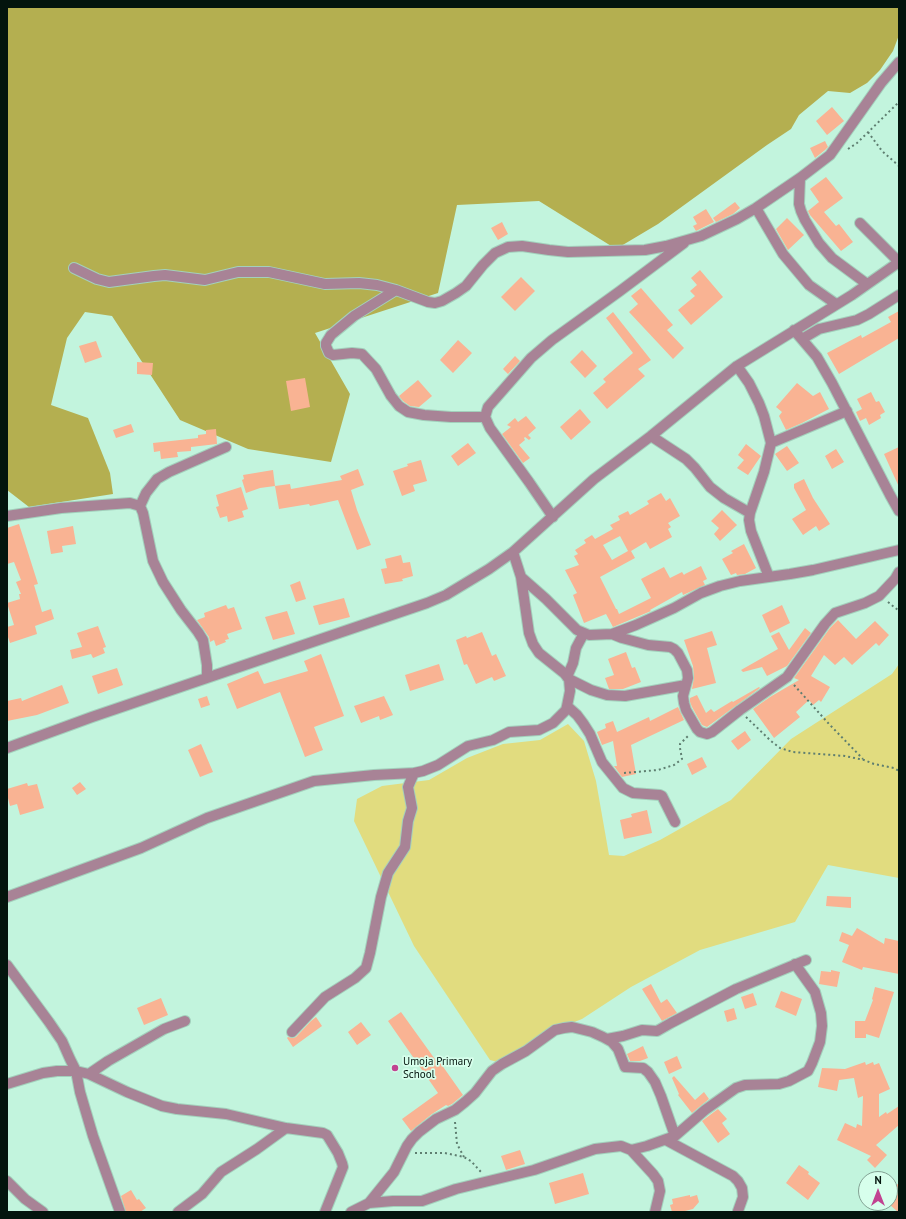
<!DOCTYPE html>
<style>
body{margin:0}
#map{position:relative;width:906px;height:1219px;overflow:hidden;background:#c2f4dd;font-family:"PT Sans",sans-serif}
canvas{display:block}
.frame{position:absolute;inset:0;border:8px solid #03140d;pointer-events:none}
.north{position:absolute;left:858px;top:1171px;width:40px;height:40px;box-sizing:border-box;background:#d7ffec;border:1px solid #82a193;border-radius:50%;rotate:0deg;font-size:11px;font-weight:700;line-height:16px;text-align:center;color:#03140d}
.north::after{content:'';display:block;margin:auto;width:14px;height:18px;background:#c14391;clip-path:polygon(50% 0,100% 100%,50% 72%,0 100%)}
</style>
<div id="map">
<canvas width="906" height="1219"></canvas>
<div class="frame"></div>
<div class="north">N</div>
</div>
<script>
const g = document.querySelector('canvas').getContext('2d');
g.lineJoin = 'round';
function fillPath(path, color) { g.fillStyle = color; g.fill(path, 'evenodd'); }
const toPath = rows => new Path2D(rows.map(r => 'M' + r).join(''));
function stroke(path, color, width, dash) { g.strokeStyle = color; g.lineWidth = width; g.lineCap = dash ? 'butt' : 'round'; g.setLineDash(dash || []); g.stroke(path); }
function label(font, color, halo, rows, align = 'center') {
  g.font = font + ' "PT Sans",sans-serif'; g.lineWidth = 3.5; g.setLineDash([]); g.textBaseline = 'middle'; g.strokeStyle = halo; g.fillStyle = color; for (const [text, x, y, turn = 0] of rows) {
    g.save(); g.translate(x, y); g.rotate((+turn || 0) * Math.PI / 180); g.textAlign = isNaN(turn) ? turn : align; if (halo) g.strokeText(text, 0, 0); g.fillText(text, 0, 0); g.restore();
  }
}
fillPath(toPath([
 [899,664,899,878,828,865,795,922,700,950,631,987,582,1019,541,1035,501,1063,490,1060,414,946,354,821,357,799,382,786,429,780,467,758,503,744,540,740,568,724,584,741,596,781,609,855,624,856,660,840,731,800,791,739,892,674]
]), '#e1dc7f');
fillPath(toPath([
 [7,7,899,7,899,35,893,51,880,70,867,83,850,93,828,91,799,115,791,129,767,145,658,224,616,249,539,201,457,205,438,293,315,333,350,394,331,462,248,449,180,420,112,316,85,312,67,338,51,405,88,418,110,473,113,494,29,507,7,490]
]), '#b4af50');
fillPath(toPath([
 [832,107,844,121,827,135,816,121],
 [825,141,828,147,825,150,815,158,810,148],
 [826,177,843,198,824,212,836,226,839,224,853,242,841,251,810,215,808,211,819,202,810,189],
 [735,202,740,208,733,214,716,222,713,218],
 [706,209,714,222,696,231,693,226,697,224,693,217],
 [787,218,804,235,788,250,776,229],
 [502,222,508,234,498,240,491,228],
 [700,270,723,297,691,325,678,310,695,296,690,291,697,285,691,278],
 [521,277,535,291,515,311,501,297],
 [641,288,673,325,667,330,684,348,673,359,629,312,638,304,631,296],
 [899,311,899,338,839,374,827,353,861,335,862,338,891,322,888,317],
 [613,312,651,360,638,369,645,376,607,409,593,393,606,382,603,379,633,353,606,318],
 [458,340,472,353,453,373,440,360],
 [96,341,102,357,85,363,79,346],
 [582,350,597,366,585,378,570,362],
 [515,356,520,361,508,374,503,369],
 [137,362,153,363,152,375,137,374],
 [305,378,310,407,291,411,286,381],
 [418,380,432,396,419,407,410,406,403,401,399,396],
 [797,383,813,396,820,392,829,409,802,423,786,430,779,416,782,412,776,407],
 [871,392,876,402,879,401,885,412,880,415,881,418,869,425,866,418,860,421,856,412,862,409,857,399],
 [580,409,591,422,571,440,560,427],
 [526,416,536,428,528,435,531,438,529,440,525,437,524,438,525,440,519,445,530,458,523,463,502,434,511,427,507,425,515,418,518,422],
 [131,424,134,432,116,438,113,430],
 [216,429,217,444,191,447,191,451,177,452,178,457,161,459,160,451,154,452,153,443,198,438,198,435,206,434,206,430],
 [468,443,476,453,458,466,451,456],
 [746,444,761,456,748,475,737,468,744,460,738,455],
 [787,446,799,463,787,471,775,454],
 [899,447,899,487,884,454],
 [836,449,844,462,832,469,825,456],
 [421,460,427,481,413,485,415,491,402,496,393,471,408,466,407,464],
 [358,469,364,485,351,490,357,510,371,545,357,550,338,500,310,506,309,504,279,509,275,486,290,484,291,489,342,480,340,476],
 [273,470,275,486,260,488,246,493,242,480,244,479,243,475],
 [804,479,813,498,830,524,819,531,816,526,803,535,792,519,806,510,794,488,794,484],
 [241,487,248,509,242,511,244,517,228,522,227,516,220,518,216,507,219,506,216,495],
 [661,493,666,501,670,498,680,516,668,523,671,527,668,529,672,537,650,549,646,542,631,551,635,558,600,577,616,609,617,609,619,614,651,598,641,579,664,567,670,578,682,572,684,575,685,574,701,566,707,579,703,581,705,585,683,595,682,592,650,610,651,611,613,627,606,614,584,623,573,595,577,593,565,570,579,565,574,556,578,554,575,550,586,543,584,540,592,535,595,539,613,529,610,525,620,520,618,516,628,511,630,515,649,504,647,501],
 [620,536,628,551,612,560,603,545],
 [722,510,737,525,720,541,714,534,719,528,711,521],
 [19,524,38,584,34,585,42,612,51,609,54,619,35,626,37,634,10,643,7,634,7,627,14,625,7,603,20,599,19,594,21,594,16,582,21,580,14,562,7,564,7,528],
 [73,526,76,544,62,546,63,552,51,554,47,531],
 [744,544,756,568,745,574,737,575,736,573,731,575,722,559,733,553,731,551],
 [401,555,403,563,410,562,413,576,402,579,403,581,385,584,381,569,387,568,385,559],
 [300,581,306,599,296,602,290,585],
 [344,598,350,617,319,625,313,606],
 [226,605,228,609,234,607,242,629,227,634,229,639,225,640,226,642,216,646,214,640,210,642,209,637,197,620,205,617,204,613],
 [782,605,790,623,770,633,762,615],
 [287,611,295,634,273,640,265,617],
 [838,620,856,639,875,621,889,635,879,646,876,643,852,665,844,657,835,665,824,655,811,676,830,687,821,702,819,700,813,705,809,700,796,712,800,717,774,738,753,709,770,697,799,680,794,678,830,628],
 [98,626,106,647,103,648,105,653,93,658,91,654,72,659,70,650,82,647,77,633],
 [805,628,811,633,787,666,767,676,762,667,743,672,741,670,778,649,771,636,779,632,789,650],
 [712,631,717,645,707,648,716,683,692,689,694,677,693,666,684,640],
 [482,632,492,656,496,654,506,676,494,681,492,677,476,684,467,664,464,665,456,640,466,636,467,638],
 [626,652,632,668,635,667,641,682,623,689,609,689,605,678,614,675,608,659],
 [321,654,344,716,314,727,323,750,305,757,280,692,237,709,227,684,258,671,264,684,308,671,304,661],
 [439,664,444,680,410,691,405,675],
 [117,668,123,685,98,694,92,676],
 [62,685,69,703,37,715,7,721,7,701,21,698,22,701],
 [759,687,760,688,707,727,702,725,692,707,690,702,690,698,697,695,706,713,711,709,714,712,732,701,733,702],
 [207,696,210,705,201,708,198,699],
 [384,696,393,715,380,720,379,716,361,723,354,706],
 [678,707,684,720,631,745,636,774,622,777,614,766,617,766,613,741,602,745,597,732,606,728,605,724,613,721,617,732,649,717,650,721],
 [745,731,751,740,738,750,731,741],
 [201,744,213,772,200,777,188,750],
 [702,757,707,767,692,775,687,764],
 [80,782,86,789,77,795,72,788],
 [27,783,28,786,37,784,44,808,20,815,17,804,10,806,7,794,7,789],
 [647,810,652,833,624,839,620,820,632,817,631,814],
 [827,896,851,897,851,908,826,906],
 [857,928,884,944,885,938,899,941,899,974,863,967,862,970,842,962,849,945,839,941,842,932,852,936],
 [831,970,840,972,837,987,819,984,821,971,831,972],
 [651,984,661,1003,667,999,677,1013,662,1021,642,989],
 [875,987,894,992,879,1038,866,1034,866,1038,855,1038,855,1021,865,1021,873,1000,872,999],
 [781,991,802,999,796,1016,775,1007],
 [753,993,757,1005,745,1009,741,997],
 [161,998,168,1015,144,1025,137,1008],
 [734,1008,737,1019,727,1022,724,1011],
 [401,1012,437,1062,439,1061,463,1095,452,1104,448,1106,446,1105,432,1114,411,1131,402,1119,438,1093,388,1021],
 [316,1017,322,1026,293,1047,287,1038,288,1037,293,1038,296,1037,311,1021],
 [361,1022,371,1035,357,1045,348,1032],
 [643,1046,648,1058,640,1061,630,1061,627,1054],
 [677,1056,682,1068,669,1074,664,1062],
 [865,1062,866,1065,873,1062,874,1065,879,1063,890,1089,879,1094,879,1117,886,1112,887,1114,899,1106,899,1125,876,1145,887,1155,875,1168,867,1160,871,1156,837,1140,845,1123,856,1128,857,1124,862,1126,863,1096,858,1098,854,1078,839,1080,837,1091,818,1087,822,1068,845,1069],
 [674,1076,695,1100,704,1092,709,1099,692,1113,678,1095,679,1094,672,1078],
 [718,1109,727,1119,722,1123,730,1134,718,1143,702,1121],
 [520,1150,525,1164,506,1170,501,1156],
 [799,1165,809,1172,808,1174,820,1183,808,1200,786,1183],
 [583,1173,589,1194,555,1204,549,1183],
 [899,1183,899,1212,898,1212,890,1205,890,1190],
 [131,1190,137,1200,139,1199,146,1208,140,1212,126,1212,121,1196],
 [690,1195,690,1197,697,1195,699,1202,693,1209,681,1212,672,1212,670,1205,673,1204,672,1199]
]), '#f9b393');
const minor = toPath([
 [800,178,799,204,801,211,805,220,819,243,832,258,867,284],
 [756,208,783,254,809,285,836,304],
 [860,223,899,262],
 [74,268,97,279,109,282,154,276,165,275,205,280,238,272,269,272,325,284,359,283,377,285,396,290,428,302,435,303,442,301,456,293,466,286,483,265,495,253,508,247,522,246,549,250,568,252,645,250,666,246,701,236,737,219,756,208,800,178,830,155,881,83,899,62],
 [396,290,354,316,331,335,326,343,326,346,329,353,333,355,352,353,362,354,376,369,391,396,399,406,408,412,424,415,451,417,485,417],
 [794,330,817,357,832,383,890,495,899,511],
 [802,339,819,329,857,320,869,314,899,295],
 [737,366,749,383,759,403,764,416,771,443,764,472,750,513,749,520,751,531,769,577],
 [651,436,686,459,695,468,710,487,724,498,750,513],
 [771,443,847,411],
 [140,506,146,493,157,479,169,472,226,447],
 [7,516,61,508,130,503,140,506,143,513,153,561,163,582,181,610,198,632,203,640,207,665,207,678],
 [553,517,529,482,490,428,485,417,488,407,531,358,552,340,620,291,684,243],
 [521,577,546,599,577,630,589,635,612,634,636,625,674,608,701,593,720,586,740,581,790,574,813,570,899,550],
 [612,634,622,638,648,645,670,647,674,649,678,653,687,670,688,678,683,696,684,703,686,710,697,729,700,732,707,734,712,732,740,710,787,677,825,624,835,613,865,603,879,596,895,579,899,572],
 [567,677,573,663,576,648,584,633],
 [569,679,591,690,607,695,625,696,686,685],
 [567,706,577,715,583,723,590,734,602,762,623,788,633,793,660,795,662,796,675,822],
 [7,748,92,717,427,603,446,595,489,569,513,552,594,479,651,436,737,366,852,295,899,262],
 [7,897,141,848,207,818,314,781,374,775,414,773,423,771,438,765,468,746,493,740,509,732,539,730,553,723,566,710,567,706,570,691,569,679,564,673,539,653,533,644,529,633,521,577,513,552],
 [7,965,49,1022,62,1041,70,1059,76,1071,80,1092,93,1136,120,1212],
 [292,1032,325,997,355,978,366,968,370,953,381,897,388,873,405,847,408,821,412,808,408,787,414,773],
 [607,1039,623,1036,642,1030,657,1031,671,1023,736,989,806,960],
 [89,1074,108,1061,164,1029,185,1021],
 [7,1084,43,1073,57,1071,76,1071,89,1074,127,1092,162,1106,177,1109,226,1114,286,1128,323,1133,327,1135,338,1153,342,1163,343,1167,325,1212],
 [666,1140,733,1176,738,1181,742,1188,743,1197,738,1211],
 [631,1150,647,1146,675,1136,705,1110,736,1088,745,1085,779,1084,789,1081,808,1071,812,1063,820,1042,822,1026,821,1013,815,992,795,964],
 [7,1181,25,1199,43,1212],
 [369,1203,394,1172,407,1146,412,1139,419,1132,436,1119,455,1110,465,1102,475,1093,492,1071,502,1064,526,1051,555,1030,564,1028,572,1027,592,1032,603,1037,612,1042,618,1049,625,1067,643,1068,648,1072,655,1082,661,1096,675,1136],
 [178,1212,202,1194,221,1172,257,1149,286,1128],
 [351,1212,369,1203,393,1201,422,1201,456,1189,534,1170,595,1149,621,1146,631,1150,653,1174,658,1181,660,1191,655,1212]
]);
stroke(minor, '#a3d0bc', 12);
stroke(toPath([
 [868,132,882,151,899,166],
 [848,149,857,143,899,102],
 [888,602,899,611],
 [794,685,829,724,863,759],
 [746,717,771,741,780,748,793,752,845,756,864,760,874,764,894,768,899,771],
 [624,773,658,770,674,765,682,759,680,748,680,744,689,735],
 [455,1122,457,1144,464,1157],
 [415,1153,445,1153,464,1157,471,1161,481,1172]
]), '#5e7e70', 2, [2, 3]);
stroke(minor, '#a88396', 10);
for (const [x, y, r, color] of [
 [395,1068,4,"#c14391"]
]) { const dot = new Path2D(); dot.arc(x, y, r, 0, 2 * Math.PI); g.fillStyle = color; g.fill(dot); stroke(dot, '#d7ffec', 1.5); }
label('11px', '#03140d', '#d7ffec', [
 ["Umoja Primary",403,1062],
 ["School",403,1075]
], 'left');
</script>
